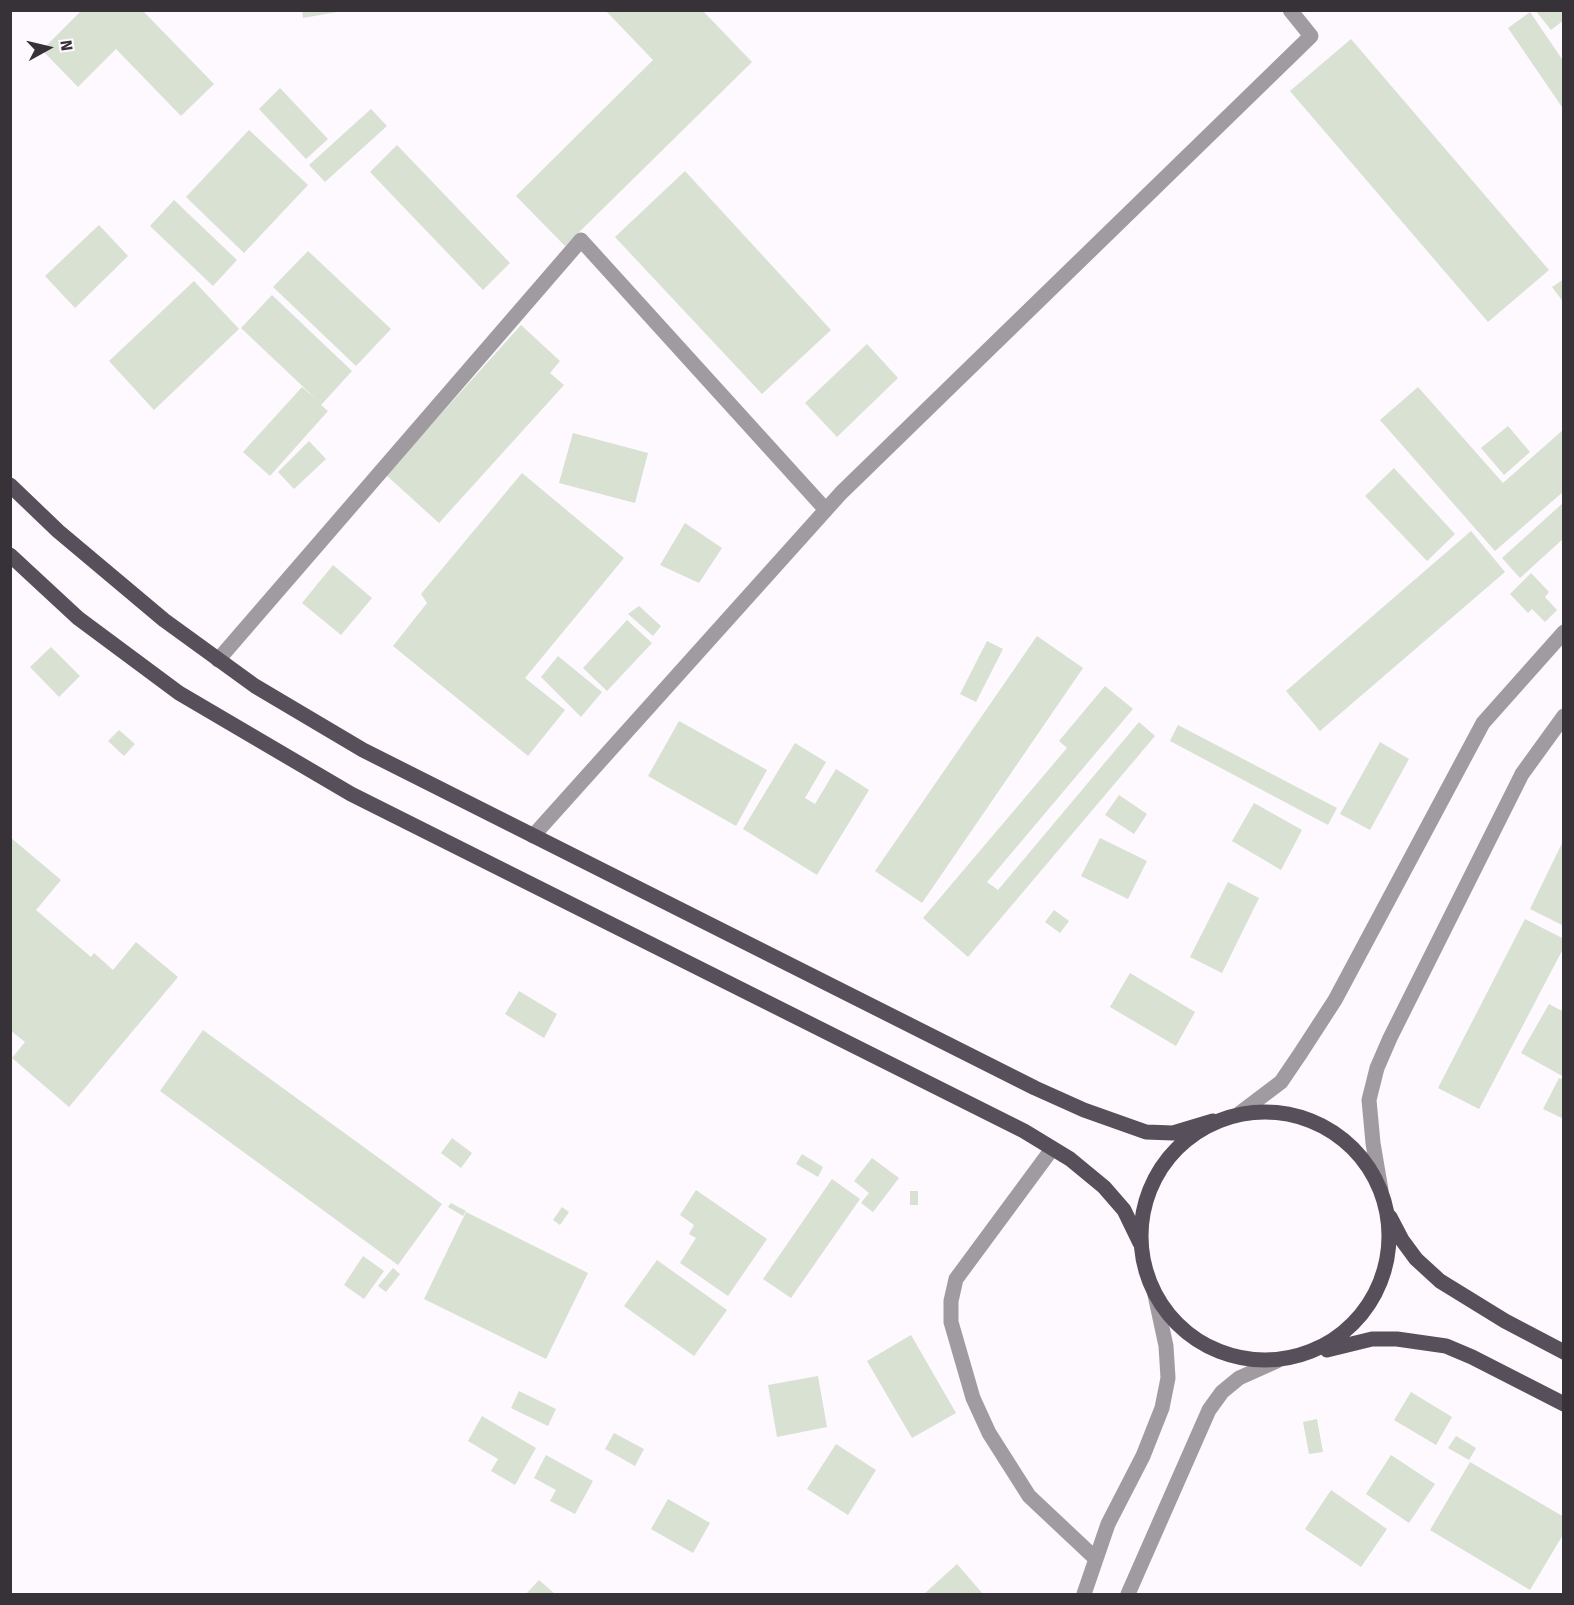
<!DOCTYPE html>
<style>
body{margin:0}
#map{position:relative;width:1574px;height:1605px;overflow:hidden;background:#fdf9ff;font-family:"Fira Sans",sans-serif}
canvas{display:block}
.frame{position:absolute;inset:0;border:12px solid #363237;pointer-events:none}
.north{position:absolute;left:18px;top:18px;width:60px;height:60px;-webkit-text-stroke:4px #fdf9ff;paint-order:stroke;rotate:82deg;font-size:16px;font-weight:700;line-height:24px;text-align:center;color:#363237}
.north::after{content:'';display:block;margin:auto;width:21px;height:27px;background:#363237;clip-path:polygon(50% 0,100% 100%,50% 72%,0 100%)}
</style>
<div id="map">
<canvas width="1574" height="1605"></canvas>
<div class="frame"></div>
<div class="north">N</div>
</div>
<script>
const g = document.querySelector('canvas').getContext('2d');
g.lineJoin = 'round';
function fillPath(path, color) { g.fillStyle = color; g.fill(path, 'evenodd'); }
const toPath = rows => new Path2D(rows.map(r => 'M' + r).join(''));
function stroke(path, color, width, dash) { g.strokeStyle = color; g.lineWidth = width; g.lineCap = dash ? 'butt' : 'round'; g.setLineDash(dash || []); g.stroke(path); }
fillPath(toPath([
 [82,10,142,10,214,84,181,116,116,49,78,87,42,50],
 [302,10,336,10,337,12,303,18],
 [605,10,702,10,752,62,565,246,516,196,653,60],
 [1535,10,1564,10,1564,20,1551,30],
 [1530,12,1564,62,1564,110,1508,28],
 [1351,39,1549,270,1488,322,1290,91],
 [280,88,328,139,306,159,259,109],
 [371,109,387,126,325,182,309,165],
 [249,130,308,185,244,253,186,197],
 [397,145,510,263,483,290,370,172],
 [685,171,831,330,762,394,615,237],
 [174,200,237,260,213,286,150,226],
 [99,225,128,256,75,308,45,276],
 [308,251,391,329,356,366,273,287],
 [1564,279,1564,303,1552,287],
 [194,281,239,329,154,410,109,361],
 [272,295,352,371,321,405,328,411,270,476,243,452,302,387,316,399,241,328],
 [521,325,560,361,550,373,564,385,439,523,386,475],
 [867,344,898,378,837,437,805,403],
 [1418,387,1503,483,1564,429,1564,491,1495,551,1380,420],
 [1508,426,1530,452,1504,475,1481,448],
 [573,433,648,453,635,503,559,483],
 [309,441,326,459,294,489,278,472],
 [1394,468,1455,534,1427,561,1365,496],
 [522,473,624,558,525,678,565,710,528,756,393,646,427,603,421,594],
 [1564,502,1564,538,1520,578,1502,558],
 [685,523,722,548,699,583,660,565],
 [1471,531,1505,572,1320,731,1286,691],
 [333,565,372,598,341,635,302,603],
 [1531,573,1549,592,1545,597,1557,610,1545,622,1532,609,1528,613,1510,594],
 [639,606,661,626,653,636,628,614],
 [627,620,652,643,607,691,583,668],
 [1037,636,1083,668,922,903,875,871],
 [987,641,1003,649,976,702,960,694],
 [51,647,80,676,59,697,30,667],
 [558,656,602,692,581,717,541,677],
 [1105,686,1133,709,987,882,998,890,1139,722,1155,736,968,957,923,918,1067,748,1059,741],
 [679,721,767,770,736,826,648,776],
 [1178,725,1337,808,1328,825,1170,741],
 [119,730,135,744,124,756,108,741],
 [1380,742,1409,759,1370,830,1340,814],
 [795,743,826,762,805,798,815,804,836,769,869,790,817,875,743,829],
 [1119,795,1147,814,1134,834,1105,815],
 [1254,803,1302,830,1281,870,1232,841],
 [10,837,61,880,36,910,91,957,94,953,113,970,136,942,178,977,69,1107,12,1058,25,1042,10,1030],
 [1100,838,1147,861,1128,899,1081,876],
 [1564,839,1564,926,1530,909],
 [1228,882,1259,898,1222,973,1190,957],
 [1054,910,1069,921,1060,933,1045,922],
 [1525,919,1564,939,1564,947,1479,1109,1438,1088],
 [1130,973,1195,1012,1176,1046,1110,1007],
 [519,991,557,1014,544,1038,505,1014],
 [1549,1004,1564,1012,1564,1077,1521,1053],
 [203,1030,442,1204,398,1265,160,1091],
 [1559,1078,1564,1080,1564,1119,1543,1109],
 [452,1138,472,1153,461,1168,441,1153],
 [802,1154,823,1167,818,1177,796,1164],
 [872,1158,899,1178,873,1212,861,1203,869,1193,854,1181],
 [832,1179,860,1199,791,1298,763,1279],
 [696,1190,767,1239,728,1296,680,1263,696,1238,689,1234,694,1225,680,1215],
 [910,1191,918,1191,918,1205,910,1205],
 [451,1203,466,1211,463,1216,448,1207],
 [562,1207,569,1212,560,1225,553,1220],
 [466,1212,588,1273,546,1359,424,1299],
 [363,1256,384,1271,364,1299,344,1285],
 [657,1260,727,1310,694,1356,624,1306],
 [393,1268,400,1274,386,1292,378,1286],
 [911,1335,956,1413,912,1438,867,1361],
 [818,1376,827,1427,777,1437,768,1385],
 [519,1391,556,1409,548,1426,511,1408],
 [1411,1392,1452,1417,1436,1445,1394,1420],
 [482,1416,536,1448,515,1485,491,1471,498,1459,468,1441],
 [1317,1419,1323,1452,1309,1454,1303,1422],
 [614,1433,644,1449,635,1466,605,1449],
 [1456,1436,1476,1448,1469,1460,1448,1448],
 [836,1444,876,1470,848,1515,807,1489],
 [546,1455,593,1481,575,1514,550,1501,556,1490,534,1478],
 [1391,1455,1435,1484,1409,1523,1366,1494],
 [1470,1462,1564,1517,1564,1533,1530,1590,1430,1530],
 [1331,1490,1387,1529,1361,1567,1305,1529],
 [668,1499,710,1523,693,1553,651,1529],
 [957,1564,983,1594,924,1594],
 [539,1580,555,1594,526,1594]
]), '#d8e1d2');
stroke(toPath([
 [218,660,581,240,826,510],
 [533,836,841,493,1311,36,1290,10],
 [1240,1113,1281,1082,1300,1054,1335,1000,1483,723,1564,632],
 [1052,1149,956,1279,951,1301,951,1322,973,1398,989,1433,1029,1496,1096,1559],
 [1381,1190,1373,1143,1369,1100,1377,1068,1390,1038,1522,774,1564,716],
 [1084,1594,1108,1524,1143,1456,1162,1408,1168,1378,1166,1346,1155,1295],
 [1128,1594,1209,1410,1222,1392,1239,1378,1277,1361]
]), '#a09ba1', 15);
stroke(toPath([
 [10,485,58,531,164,620,255,686,363,750,1035,1088,1084,1110,1146,1132,1173,1133,1213,1121],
 [10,555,78,618,179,693,351,794,1024,1131,1070,1159,1104,1187,1124,1210,1140,1243],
 '1141 1236a124 124 0 1 1 248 0a124 124 0 1 1-248 0Z',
 [1390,1217,1402,1240,1416,1259,1440,1281,1505,1321,1564,1352],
 [1327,1350,1372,1339,1397,1339,1446,1346,1472,1357,1564,1404]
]), '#574f59', 15);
</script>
